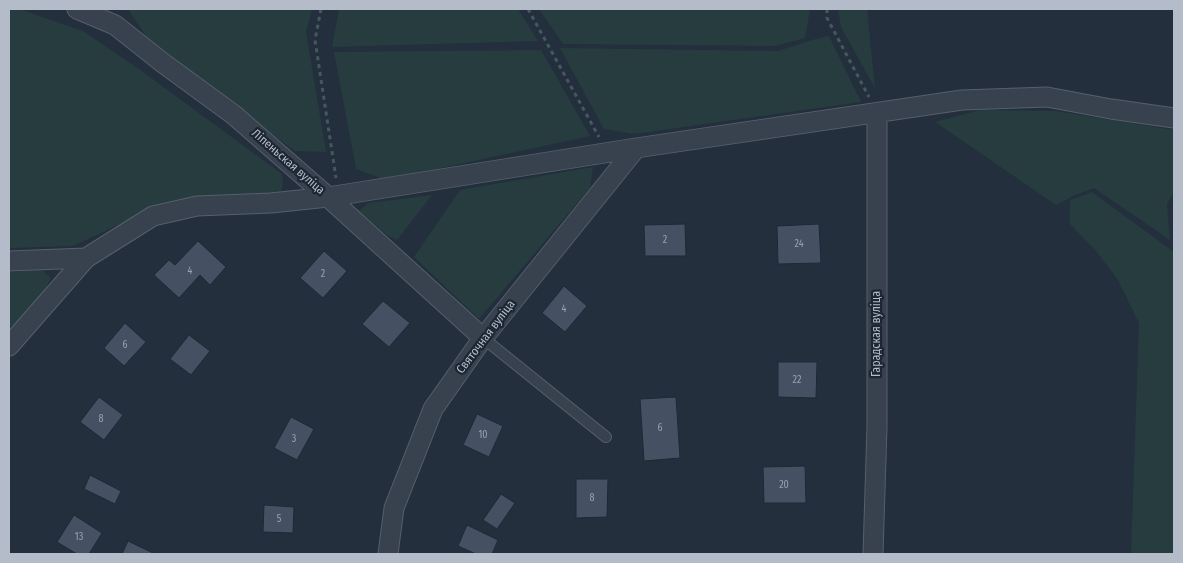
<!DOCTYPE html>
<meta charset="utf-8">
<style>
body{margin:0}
#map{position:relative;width:1183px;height:563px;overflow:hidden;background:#242f3e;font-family:"Fira Sans Condensed",sans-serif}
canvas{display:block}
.frame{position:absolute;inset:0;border:10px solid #b4bcc9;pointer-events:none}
</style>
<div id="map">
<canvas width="1183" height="563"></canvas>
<div class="frame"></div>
</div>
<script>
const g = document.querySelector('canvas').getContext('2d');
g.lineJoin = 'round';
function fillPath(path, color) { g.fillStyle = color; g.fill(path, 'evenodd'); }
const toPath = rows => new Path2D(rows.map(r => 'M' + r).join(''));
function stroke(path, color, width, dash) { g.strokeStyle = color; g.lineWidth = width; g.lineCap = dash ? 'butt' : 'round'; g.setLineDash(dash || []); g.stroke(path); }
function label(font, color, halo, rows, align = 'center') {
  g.font = font + ' "Fira Sans Condensed",sans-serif'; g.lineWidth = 4.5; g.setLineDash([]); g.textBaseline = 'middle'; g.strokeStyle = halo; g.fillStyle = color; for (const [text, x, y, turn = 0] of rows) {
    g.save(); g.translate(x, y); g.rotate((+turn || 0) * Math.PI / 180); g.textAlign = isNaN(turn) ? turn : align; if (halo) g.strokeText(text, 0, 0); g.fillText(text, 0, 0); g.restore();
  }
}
fillPath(toPath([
 [9,9,19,9,83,31,139,69,282,174,283,184,280,193,194,201,148,211,73,246,9,248],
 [128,9,312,9,306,32,326,152,295,151,216,93,145,35],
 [339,9,518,9,538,41,332,47],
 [539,9,810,9,805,38,775,46,563,44],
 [838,9,867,9,875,88,841,27],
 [829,36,861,102,634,134,604,129,560,48,778,51,812,40],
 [541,50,590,136,386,180,356,169,334,52],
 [980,110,1056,111,1174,130,1174,192,1167,204,1170,240,1094,188,1073,196,1056,205,935,122],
 [593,167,590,188,479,319,414,257,460,190],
 [1092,192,1174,252,1174,554,1131,554,1139,323,1118,280,1096,251,1070,224,1070,200],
 [432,195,397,240,388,236,359,211,368,203],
 [42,270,51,278,43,293,9,334,9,272]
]), '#263c3f');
const building = toPath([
 [685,224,686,256,645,256,644,225,685,224],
 [819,224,821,263,778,264,777,226,819,224],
 [198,241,226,267,210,285,200,275,179,298,154,275,169,260,175,265,198,241],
 [324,251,347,271,323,298,300,278,324,251],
 [564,286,587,306,565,332,542,313,564,286],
 [383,301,410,323,389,347,362,324,383,301],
 [125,323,146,342,124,366,104,348,125,323],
 [189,335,210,351,191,375,170,359,189,335],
 [778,362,817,362,816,398,778,397,778,362],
 [99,397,123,415,104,440,80,422,99,397],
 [676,397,680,458,644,461,640,399,676,397],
 [477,414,503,426,489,457,463,445,477,414],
 [291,417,314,429,297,460,274,448,291,417],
 [805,466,806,503,764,503,763,467,805,466],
 [90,475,121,491,115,504,84,489,90,475],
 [576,479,608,479,607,517,576,518,576,479],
 [501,494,515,503,497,529,483,520,501,494],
 [264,505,294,507,293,533,263,532,264,505],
 [74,515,102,533,89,554,77,554,57,542,74,515],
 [467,525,498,540,492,554,476,554,458,546,467,525],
 [128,541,153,553,152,554,122,554,128,541]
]);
fillPath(building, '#455162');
stroke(building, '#1f2835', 1);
const lane = toPath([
 [483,338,606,437]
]);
const street = toPath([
 [77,9,115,25,163,63,234,115,328,197,483,338],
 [9,261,86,258,153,216,197,206,271,203,328,197,636,148,962,100,1047,97,1111,109,1174,118],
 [9,346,86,258],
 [388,554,394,508,433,409,483,338,636,148],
 [873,554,877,426,877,113]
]);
stroke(lane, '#565f6c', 12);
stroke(street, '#565f6c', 21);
stroke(toPath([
 [321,9,315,40,336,178],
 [528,9,599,137],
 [827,9,827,18,869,97]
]), '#44595c', 3, [4, 4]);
stroke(lane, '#38414e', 10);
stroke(street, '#38414e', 19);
label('10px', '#98a1af', null, [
 ["2",665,240],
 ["24",799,244],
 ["4",190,271],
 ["2",323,274],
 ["4",564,309],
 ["6",125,345],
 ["22",797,380],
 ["8",101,419],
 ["6",660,428],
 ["10",483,435],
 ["3",294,439],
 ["20",784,485],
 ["8",592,498],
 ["5",279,519],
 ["13",79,537]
]);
label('12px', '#b4bcc9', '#1d2633', [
 ["Ліпеньская вуліца",288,162,41],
 ["Гарадская вуліца",877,334,-90],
 ["Святочная вуліца",486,337,-53]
]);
</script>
